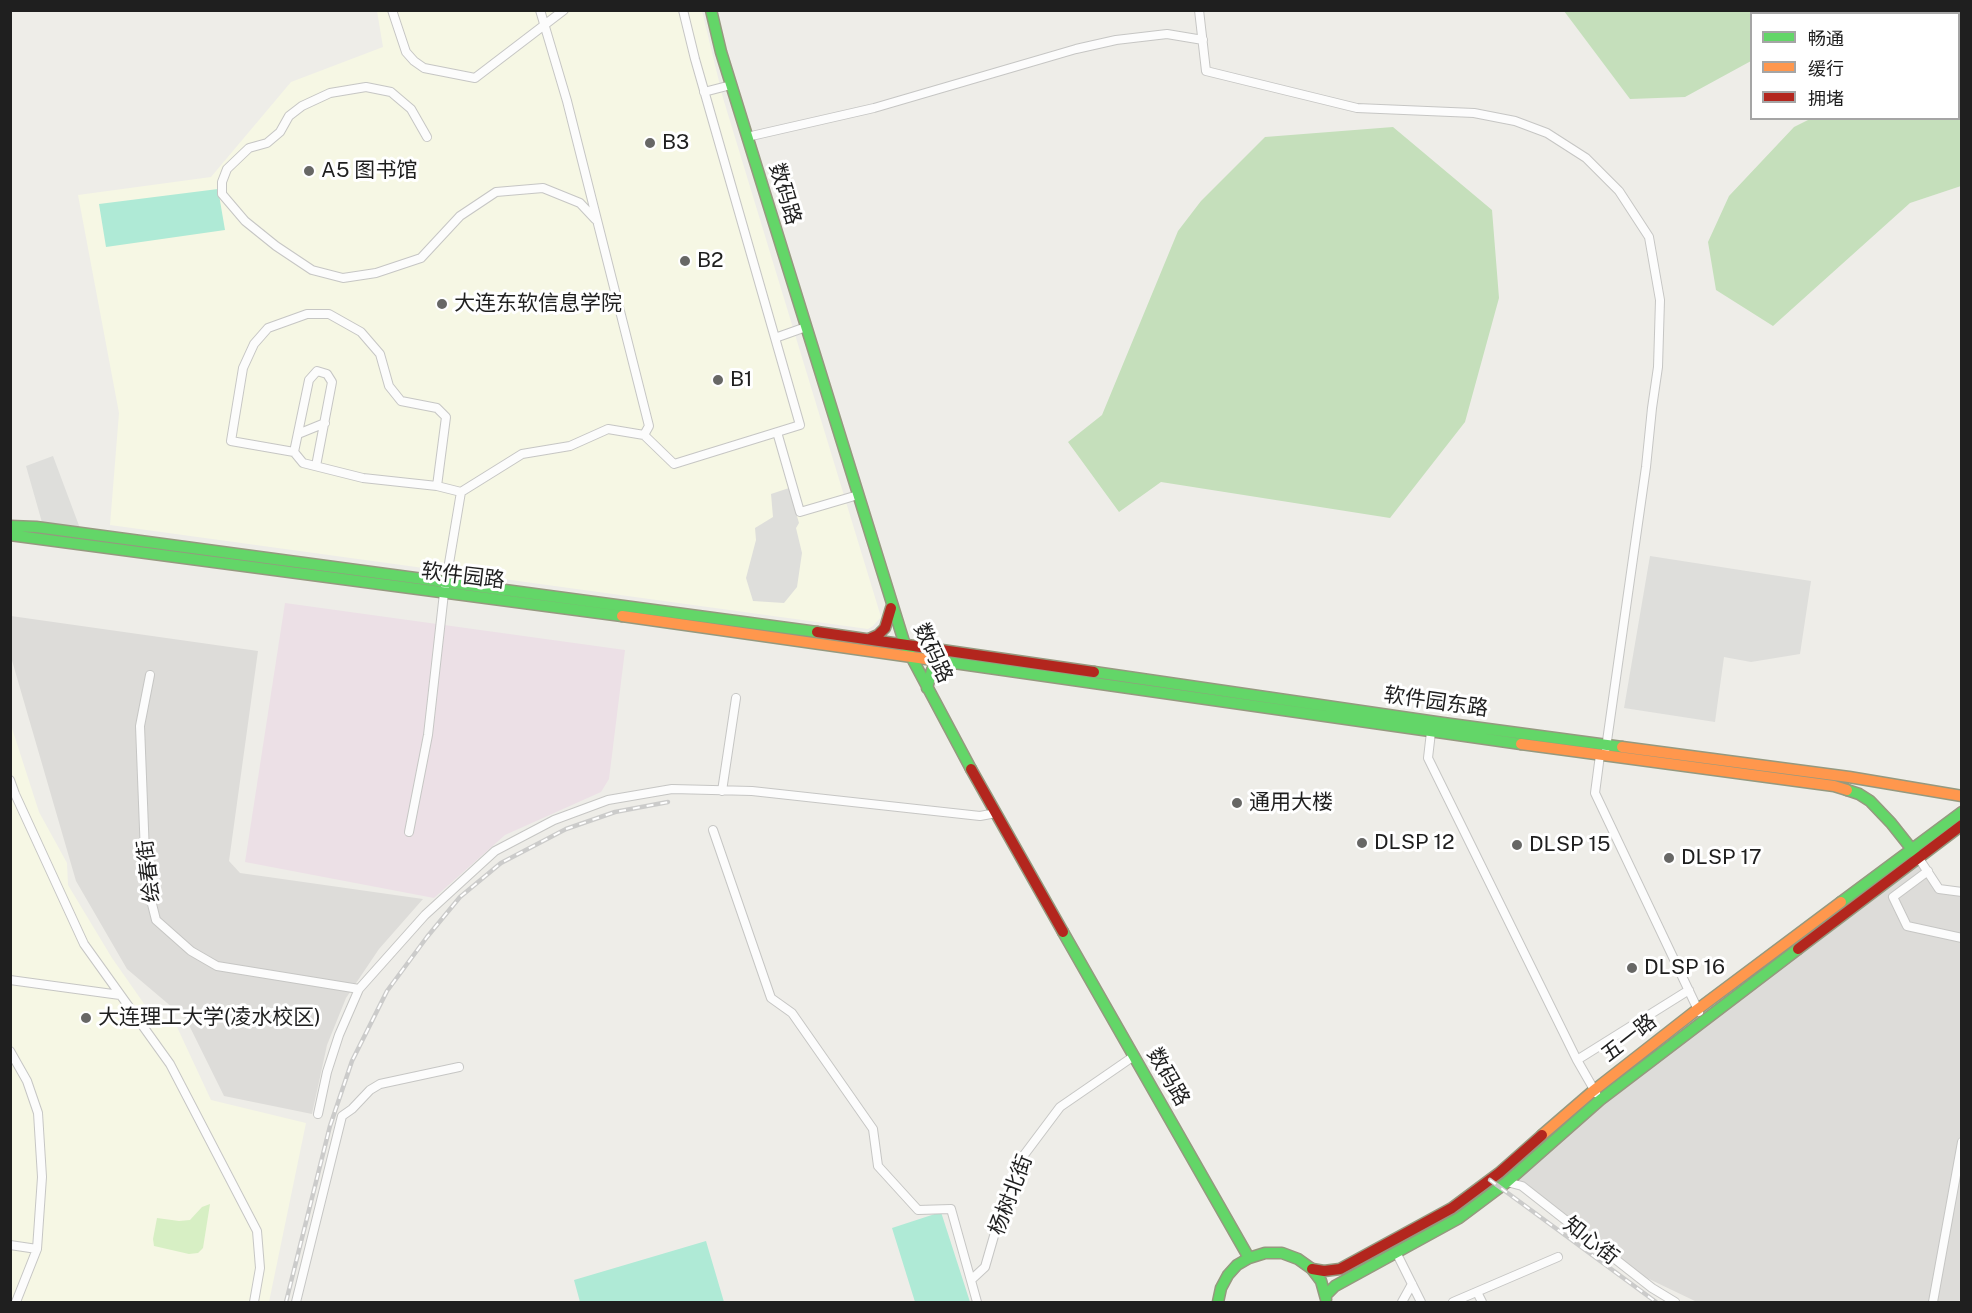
<!DOCTYPE html>
<meta charset="utf-8">
<style>
body{margin:0}
#map{position:relative;width:1972px;height:1313px;overflow:hidden;background:#eeede8;font-family:"Public Sans","Noto Sans SC",sans-serif}
canvas{display:block}
.frame{position:absolute;inset:0;border:12px solid #1f1f1f;pointer-events:none}
.legend{position:absolute;left:1750px;top:12px;width:210px;height:108px;box-sizing:border-box;background:#fff;border:2px solid #a5a5a5;margin:0;padding:8px 10px;list-style:none;font-size:18px;color:#1f1f1f}
.legend li{display:flex;align-items:center;gap:12px;height:30px}
.legend b{width:30px;border:2px solid #a5a5a5}
</style>
<div id="map">
<canvas width="1972" height="1313"></canvas>
<div class="frame"></div>
<ul class="legend">
<li><b style="height:8px;background:#63d668"></b>畅通</li>
<li><b style="height:8px;background:#ff974d"></b>缓行</li>
<li><b style="height:8px;background:#b3261e"></b>拥堵</li>
</ul>
</div>
<script>
const g = document.querySelector('canvas').getContext('2d');
g.lineJoin = 'round';
function fillPath(path, color) { g.fillStyle = color; g.fill(path, 'evenodd'); }
const toPath = rows => new Path2D(rows.map(r => 'M' + r).join(''));
function stroke(path, color, width, dash) { g.strokeStyle = color; g.lineWidth = width; g.lineCap = dash ? 'butt' : 'round'; g.setLineDash(dash || []); g.stroke(path); }
function label(font, color, halo, rows, align = 'center') {
  g.font = font + ' "Public Sans","Noto Sans SC",sans-serif'; g.lineWidth = 6; g.setLineDash([]); g.textBaseline = 'middle'; g.strokeStyle = halo; g.fillStyle = color; for (const [text, x, y, turn = 0] of rows) {
    g.save(); g.translate(x, y); g.rotate((+turn || 0) * Math.PI / 180); g.textAlign = isNaN(turn) ? turn : align; if (halo) g.strokeText(text, 0, 0); g.fillText(text, 0, 0); g.restore();
  }
}
fillPath(toPath([
 [11,616,258,651,229,861,240,873,423,899,379,949,346,998,327,1045,312,1114,224,1096,186,1019,127,969,76,881,11,657],
 [1918,857,1939,889,1961,892,1961,1302,1697,1302,1626,1268,1522,1186,1507,1182]
]), '#dddcd9');
fillPath(toPath([
 [285,603,625,650,609,779,601,792,505,835,434,898,245,862]
]), '#ece0e6');
fillPath(toPath([
 [377,11,702,11,723,98,881,617,873,626,868,629,110,525,119,413,78,195,211,177,291,82,383,47],
 [10,722,39,812,67,863,68,885,112,958,147,1008,177,1027,211,1100,306,1123,269,1302,11,1302]
]), '#f6f7e4');
fillPath(toPath([
 [210,1204,203,1248,198,1253,189,1254,154,1246,153,1239,157,1218,179,1221,190,1220,202,1207]
]), '#d7efc4');
fillPath(toPath([
 [1564,11,1831,11,1827,14,1752,14,1751,61,1685,97,1630,99],
 [1867,11,1961,11,1961,186,1910,203,1773,326,1716,290,1708,242,1729,196,1794,127,1810,119,1958,118,1958,14,1871,14],
 [1393,127,1492,210,1499,298,1465,422,1390,518,1161,482,1119,512,1068,442,1102,415,1178,231,1201,201,1265,137]
]), '#c5dfbb');
fillPath(toPath([
 [218,189,225,230,106,247,99,204],
 [941,1212,970,1302,915,1302,892,1228],
 [706,1241,724,1302,580,1302,574,1280]
]), '#afead6');
fillPath(toPath([
 [53,456,81,531,43,526,26,466],
 [789,488,799,523,796,528,802,553,797,587,784,603,753,601,746,578,756,540,755,528,773,517,771,494],
 [1650,556,1811,581,1800,654,1751,662,1724,657,1715,722,1624,708]
]), '#dededb');
const street = toPath([
 [392,10,406,52,414,61,424,68,475,78,564,10],
 [540,10,567,101,649,426,644,435,674,464,800,425,695,59,683,10],
 [1199,10,1206,71,1357,108,1474,113,1515,121,1547,133,1586,158,1619,191,1649,237,1660,300,1658,367,1652,408,1646,467,1606,748],
 [704,92,731,85],
 [427,137,411,109,391,92,366,87,330,93,302,106,289,116,280,132,267,143,249,148,227,169,222,182,222,194,245,221,276,246,312,270,343,278,376,273,421,258,460,216,496,192,543,188,580,203,595,219],
 [747,137,874,108,1076,49,1116,40,1167,34,1203,40],
 [775,338,806,327],
 [777,432,800,512,858,495],
 [298,434,325,423],
 [294,452,309,380,317,371,327,374,332,382,316,466],
 [437,486,446,417,437,408,401,401,389,386,380,354,361,332,329,314,307,314,268,328,254,344,243,368,231,441,294,452,303,463,363,478,437,486,461,492],
 [150,675,140,726,146,880,156,920,191,951,217,966,359,989],
 [1431,732,1428,758,1577,1060,1596,1093],
 [1600,755,1595,793,1699,1012],
 [10,780,15,794,84,944,170,1064,257,1231,260,1268,254,1302],
 [722,791,736,698],
 [713,830,771,998,792,1013,873,1129,878,1166,918,1210,951,1209,977,1302],
 [409,832,428,735,444,593,461,492,522,454,570,446,608,429,644,435],
 [1918,857,1939,889,1962,892],
 [1928,871,1893,897,1907,926,1962,938],
 [10,980,120,995],
 [10,1051,27,1081,38,1113,42,1177,37,1249],
 [1577,1060,1689,990],
 [318,1114,327,1072,339,1035,359,989,425,915,495,851,554,820,608,800,672,789,752,791,980,816,996,813],
 [1507,1182,1522,1186,1652,1288,1675,1302],
 [10,1245,37,1249,16,1302],
 [1396,1252,1421,1302],
 [971,1280,985,1267,996,1229,1024,1155,1060,1107,1134,1056],
 [1477,1292,1482,1302],
 [296,1302,342,1116,352,1109,370,1090,380,1084,459,1067],
 [1402,1302,1412,1284],
 [1453,1302,1558,1257],
 [1933,1302,1962,1142]
]);
const fast = toPath([
 [711,10,721,52,905,645,971,769],
 [10,526,36,527,817,632],
 [10,535,622,616],
 [940,661,1521,744],
 [1094,672,1443,723,1622,747],
 [927,688,932,670,940,662],
 [1847,790,1859,794,1870,801,1891,823,1918,857],
 [1841,902,1962,812],
 [1063,932,1249,1258],
 [1326,1295,1335,1286,1459,1218,1507,1182,1600,1100,1798,949],
 [1218,1302,1221,1288,1228,1275,1237,1265,1249,1258,1265,1253,1282,1253,1298,1259,1312,1269,1321,1281,1326,1299]
]);
const slow = toPath([
 [622,616,940,661],
 [1521,744,1834,786,1847,790],
 [1622,747,1849,777,1962,796],
 [1542,1135,1593,1091,1694,1012,1841,902]
]);
const jam = toPath([
 [817,632,1094,672],
 [869,639,878,635,885,628,891,608],
 [971,769,1063,932],
 [1798,949,1962,825],
 [1312,1269,1324,1271,1340,1269,1452,1208,1499,1173,1542,1135]
]);
stroke(street, '#c6c6c4', 10);
stroke(fast, '#95997f', 13);
stroke(slow, '#95997f', 13);
stroke(jam, '#95997f', 13);
stroke(street, '#fcfcfc', 8);
stroke(fast, '#63d668', 10);
stroke(slow, '#ff974d', 10);
stroke(jam, '#b3261e', 10);
const rail = toPath([
 [1490,1180,1656,1302],
 [286,1302,330,1126,352,1061,387,991,427,937,460,897,501,863,566,829,615,812,668,802]
]);
stroke(rail, '#cbcbca', 4.5);
stroke(rail, '#fff', 2, [7]);
for (const [x, y, r, color] of [
 [650,143,6,"#676765"],
 [309,171,6,"#676765"],
 [685,261,6,"#676765"],
 [442,304,6,"#676765"],
 [718,380,6,"#676765"],
 [1237,803,6,"#676765"],
 [1362,843,6,"#676765"],
 [1517,845,6,"#676765"],
 [1669,858,6,"#676765"],
 [1632,968,6,"#676765"],
 [86,1018,6,"#676765"]
]) { const dot = new Path2D(); dot.arc(x, y, r, 0, 2 * Math.PI); g.fillStyle = color; g.fill(dot); stroke(dot, '#fff', 2); }
label('21px', '#1f1f1f', '#fff', [
 ["B3",662,143],
 ["A5 图书馆",321,171],
 ["B2",697,261],
 ["大连东软信息学院",454,304],
 ["B1",730,380],
 ["通用大楼",1249,803],
 ["DLSP 12",1374,843],
 ["DLSP 15",1529,845],
 ["DLSP 17",1681,858],
 ["DLSP 16",1644,968],
 ["大连理工大学(凌水校区)",98,1018]
], 'left');
label('21px', '#1f1f1f', '#fff', [
 ["数码路",785,194,73],
 ["软件园路",463,576,7],
 ["数码路",933,653,65],
 ["软件园东路",1436,702,8],
 ["绘春街",149,871,-97],
 ["五一路",1629,1038,-38],
 ["数码路",1168,1077,60],
 ["杨树北街",1011,1195,-69],
 ["知心街",1591,1241,38]
]);
</script>
